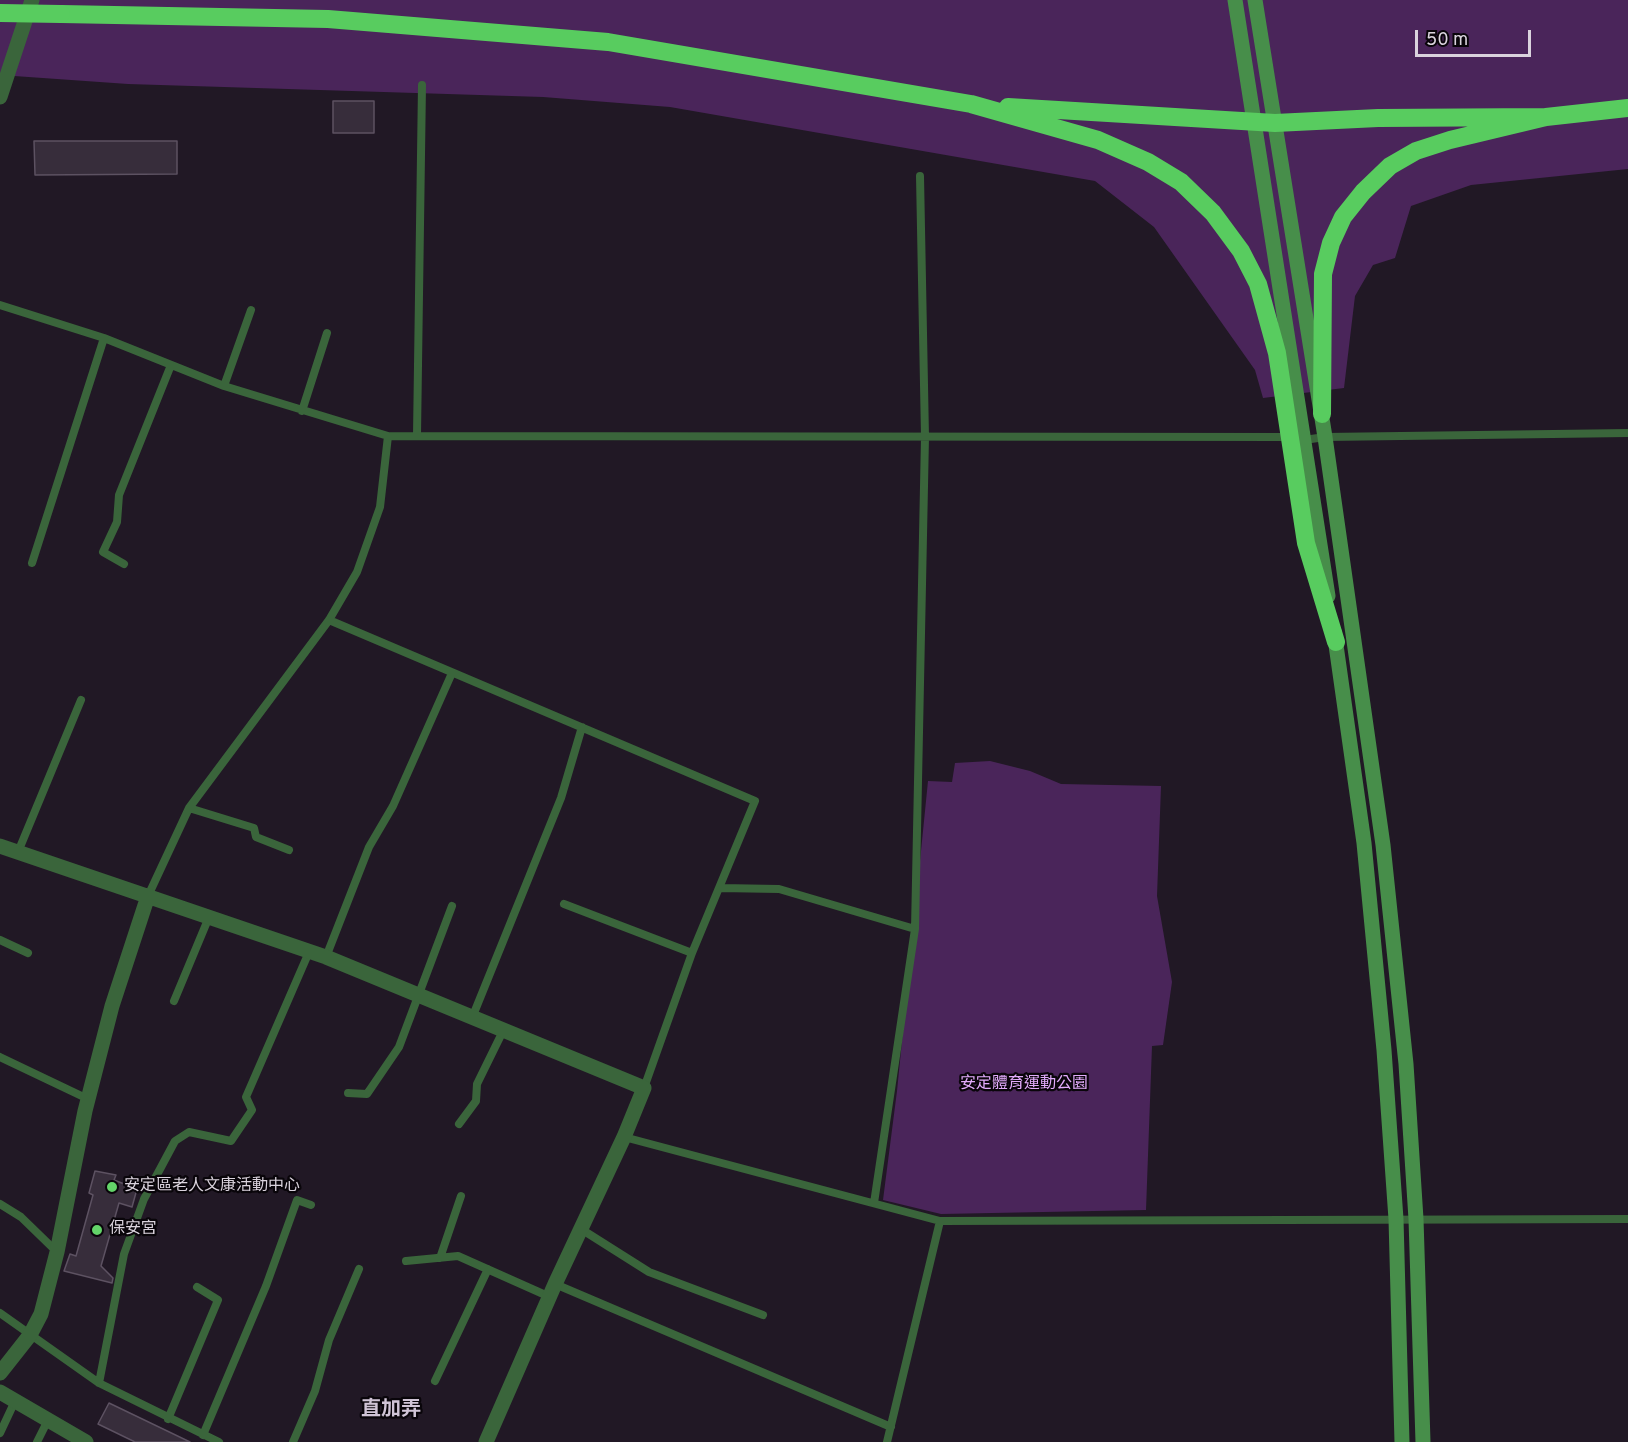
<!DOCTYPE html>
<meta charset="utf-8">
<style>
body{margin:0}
#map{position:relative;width:1628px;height:1442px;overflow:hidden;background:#211825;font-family:Overpass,sans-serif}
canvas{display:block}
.scale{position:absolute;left:1415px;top:30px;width:116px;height:27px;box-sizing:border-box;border:3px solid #dad3dd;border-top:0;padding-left:8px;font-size:18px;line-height:21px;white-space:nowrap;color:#dad3dd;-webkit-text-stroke:4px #09050a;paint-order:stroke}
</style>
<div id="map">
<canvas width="1628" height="1442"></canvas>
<div class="scale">50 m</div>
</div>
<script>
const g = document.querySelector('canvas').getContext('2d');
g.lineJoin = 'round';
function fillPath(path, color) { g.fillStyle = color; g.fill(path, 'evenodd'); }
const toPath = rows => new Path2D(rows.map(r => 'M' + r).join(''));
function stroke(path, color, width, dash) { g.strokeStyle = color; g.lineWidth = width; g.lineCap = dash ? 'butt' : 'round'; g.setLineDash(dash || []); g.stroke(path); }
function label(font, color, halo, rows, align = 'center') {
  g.font = font + ' Overpass,"Noto Sans TC",sans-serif'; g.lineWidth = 4.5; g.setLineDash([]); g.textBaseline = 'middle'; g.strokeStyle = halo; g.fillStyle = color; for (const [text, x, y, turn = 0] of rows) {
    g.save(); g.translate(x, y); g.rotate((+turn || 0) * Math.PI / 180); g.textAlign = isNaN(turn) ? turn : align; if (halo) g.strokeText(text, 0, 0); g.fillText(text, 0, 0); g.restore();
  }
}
fillPath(toPath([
 [0,0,1628,0,1628,169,1471,185,1411,206,1395,258,1373,265,1355,296,1344,388,1263,398,1255,370,1154,227,1095,181,670,107,543,97,128,84,0,75],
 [990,761,1030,771,1061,784,1161,786,1157,896,1172,982,1163,1045,1152,1046,1146,1210,941,1214,883,1200,897,1091,928,781,952,782,955,763]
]), '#4a255a');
const building = toPath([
 [333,101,374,101,374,133,333,133,333,101],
 [34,141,177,141,177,174,35,175,34,141],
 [95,1171,116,1175,114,1180,137,1189,132,1207,119,1203,101,1266,113,1278,112,1283,64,1271,70,1254,76,1256,93,1195,89,1193,95,1171],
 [109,1403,190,1442,135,1442,98,1424,109,1403]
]);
fillPath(building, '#372d3b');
stroke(building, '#5d5262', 1.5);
stroke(toPath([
 [0,305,104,338,224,386,388,436,1289,437,1304,440,1325,437,1628,433],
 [224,386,251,310],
 [302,411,327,333],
 [417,435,422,85],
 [32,563,104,338],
 [124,564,103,552,117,522,119,495,171,365],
 [329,620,755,801,692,953,644,1088],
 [189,808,254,828,256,837,289,850],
 [18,852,81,700],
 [720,888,779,889,915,929],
 [148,896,189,808,329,620,357,572,380,507,388,436],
 [564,904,692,953],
 [0,940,28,953],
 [326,957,369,847,393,806,452,673],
 [174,1001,209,917],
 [472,1018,561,798,582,727],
 [0,1057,88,1099],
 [348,1093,367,1094,399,1047,452,906],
 [459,1124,476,1101,477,1084,503,1031],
 [624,1137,940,1221,1628,1219],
 [874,1203,915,929,925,437,920,176],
 [0,1204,21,1217,57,1252],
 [581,1229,649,1272,763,1315],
 [440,1258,461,1196],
 [406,1261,458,1256,550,1297],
 [555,1284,891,1427],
 [0,1313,99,1383,219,1442],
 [435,1381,488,1269],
 [99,1383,124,1254,144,1199,175,1141,189,1132,231,1141,252,1110,246,1097,309,952],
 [168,1419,218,1300,197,1287],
 [0,1433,15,1401],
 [203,1435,266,1286,297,1200,311,1205],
 [37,1442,48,1420],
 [293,1442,315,1391,329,1340,359,1269],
 [887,1442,940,1221]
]), '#3a653b', 8);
stroke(toPath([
 [0,97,32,0],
 [0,846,326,957,644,1088,624,1137,555,1284,486,1442],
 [0,1373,30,1335,41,1314,57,1252,85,1111,112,1006,148,896],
 [0,1392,86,1442]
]), '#3a653b', 15);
stroke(toPath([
 [1235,0,1328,596],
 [1255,0,1325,437,1383,845,1406,1064,1416,1219,1423,1442],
 [1334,631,1364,843,1384,1050,1396,1219,1402,1442]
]), '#478e4a', 15);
stroke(toPath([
 [61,14,328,19,608,42,971,104,1098,140,1148,162,1181,182,1213,213,1241,251,1258,284,1277,353,1306,543,1336,642],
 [1008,107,1275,123,1378,118,1546,117],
 [1322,414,1323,274,1331,243,1343,217,1363,192,1390,166,1416,151,1450,140,1546,117,1628,108]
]), '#58cc5f', 18);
stroke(toPath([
 [0,13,61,14]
]), '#58cc5f', 18);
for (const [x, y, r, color] of [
 [112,1187,6,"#63d469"],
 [97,1230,6,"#63d469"]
]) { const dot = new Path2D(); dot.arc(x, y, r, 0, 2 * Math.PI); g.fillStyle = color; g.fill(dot); stroke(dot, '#09050a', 2); }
label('16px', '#e1abfa', '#09050a', [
 ["安定體育運動公園",1024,1085]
]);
label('16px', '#dad3dd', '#09050a', [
 ["安定區老人文康活動中心",124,1187],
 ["保安宮",109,1230]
], 'left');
label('bold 20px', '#d0c4d6', '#09050a', [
 ["直加弄",391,1411]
]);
</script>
